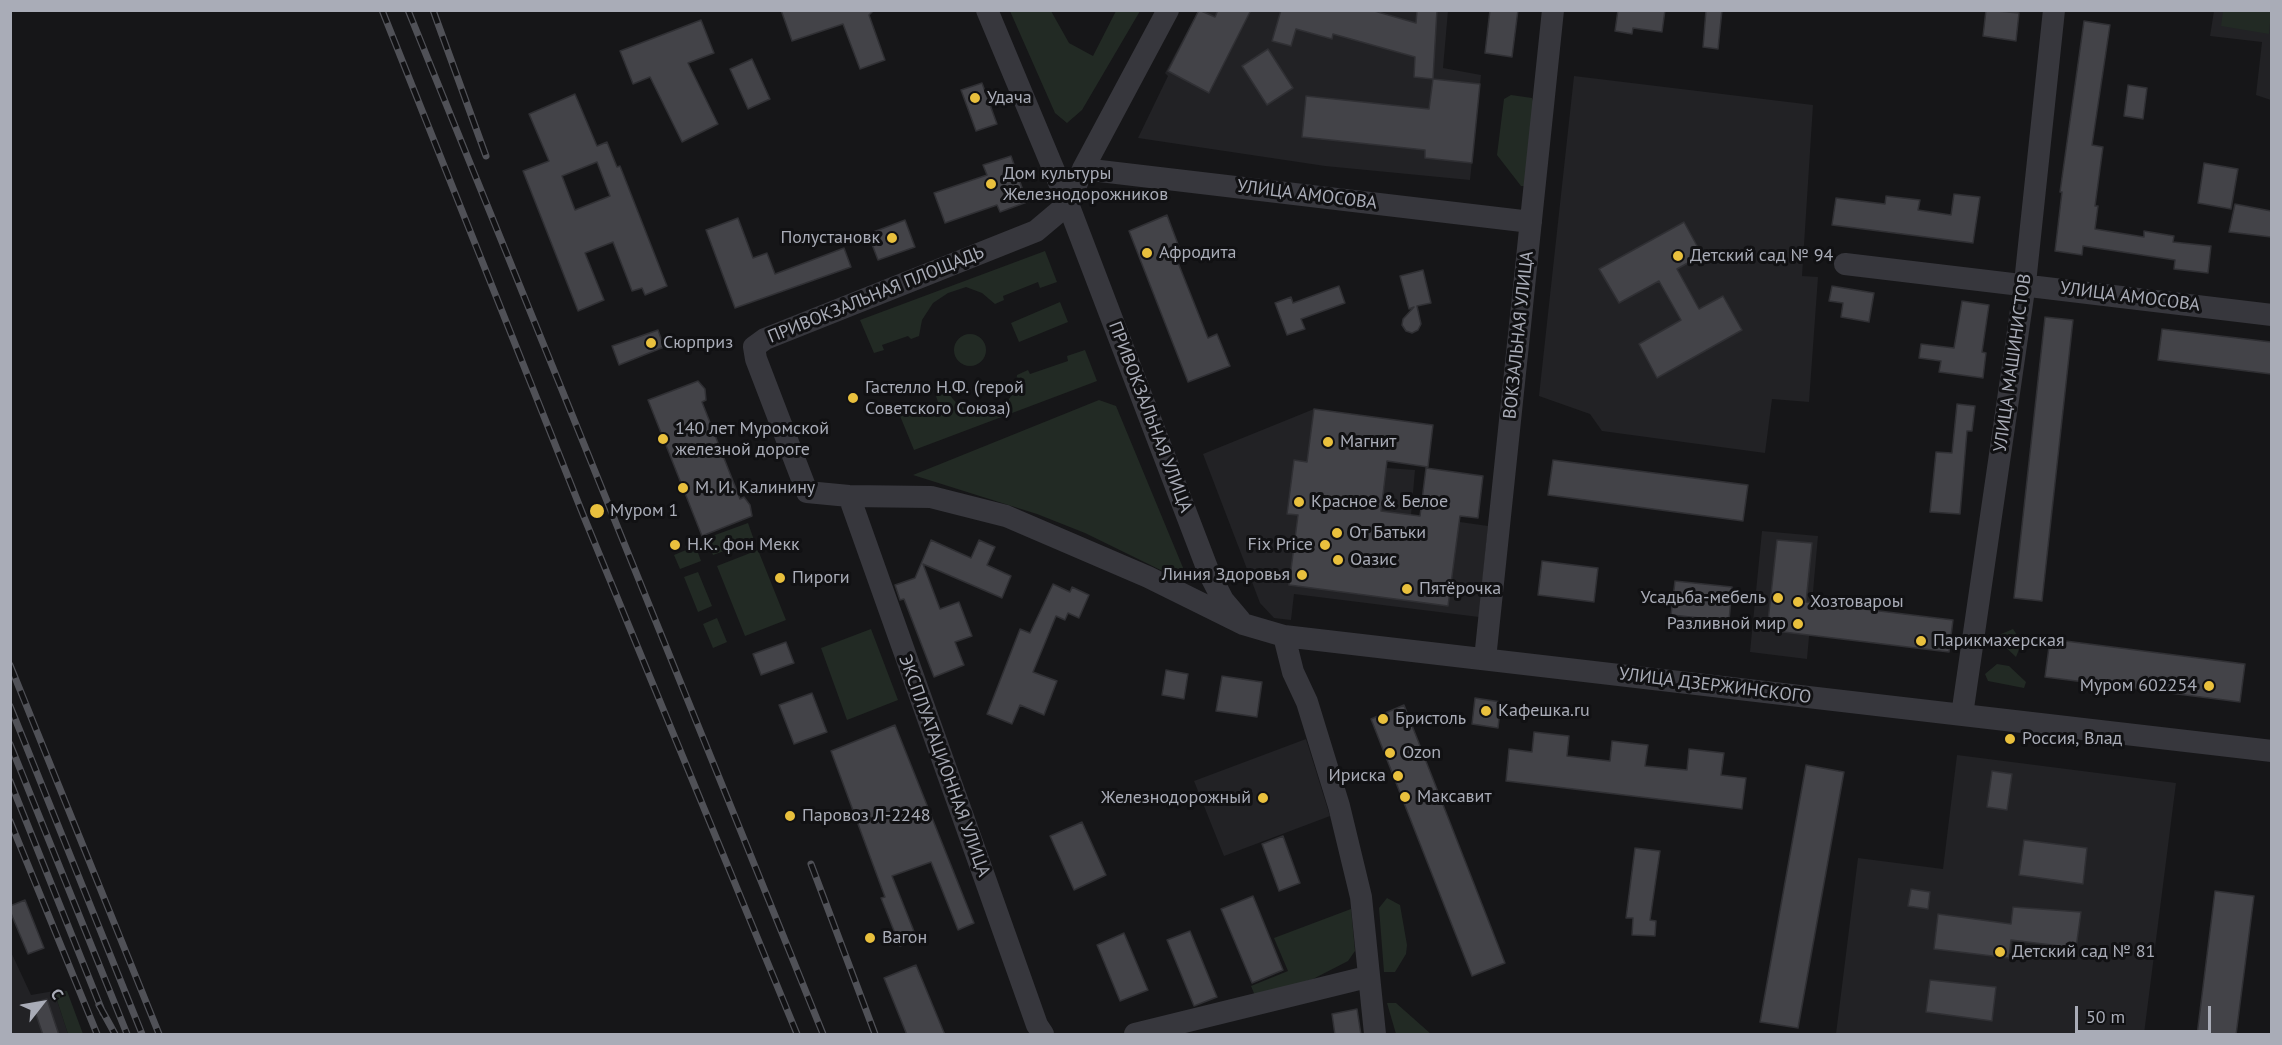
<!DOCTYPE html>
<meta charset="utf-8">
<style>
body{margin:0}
#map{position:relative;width:2282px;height:1045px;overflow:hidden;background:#161618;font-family:"PT Sans",sans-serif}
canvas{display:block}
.frame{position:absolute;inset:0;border:12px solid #a9acb7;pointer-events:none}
.north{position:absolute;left:12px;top:973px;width:60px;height:60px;-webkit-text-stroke:4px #111113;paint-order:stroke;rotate:59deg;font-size:16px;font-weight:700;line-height:24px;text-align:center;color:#a9acb7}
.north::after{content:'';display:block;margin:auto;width:21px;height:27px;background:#a9acb7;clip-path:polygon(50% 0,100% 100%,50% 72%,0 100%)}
.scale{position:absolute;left:2075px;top:1006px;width:136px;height:27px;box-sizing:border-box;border:3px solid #a9acb7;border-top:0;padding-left:8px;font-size:18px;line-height:21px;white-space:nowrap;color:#a9acb7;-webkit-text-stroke:4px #111113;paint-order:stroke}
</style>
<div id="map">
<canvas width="2282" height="1045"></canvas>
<div class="frame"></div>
<div class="north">С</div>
<div class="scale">50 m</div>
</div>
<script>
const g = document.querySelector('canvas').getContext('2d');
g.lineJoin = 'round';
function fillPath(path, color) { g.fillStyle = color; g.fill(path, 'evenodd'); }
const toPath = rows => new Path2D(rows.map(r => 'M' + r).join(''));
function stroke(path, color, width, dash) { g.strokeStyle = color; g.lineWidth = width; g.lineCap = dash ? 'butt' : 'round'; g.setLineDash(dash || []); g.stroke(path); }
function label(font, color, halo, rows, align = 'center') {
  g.font = font + ' "PT Sans",sans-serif'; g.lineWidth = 6; g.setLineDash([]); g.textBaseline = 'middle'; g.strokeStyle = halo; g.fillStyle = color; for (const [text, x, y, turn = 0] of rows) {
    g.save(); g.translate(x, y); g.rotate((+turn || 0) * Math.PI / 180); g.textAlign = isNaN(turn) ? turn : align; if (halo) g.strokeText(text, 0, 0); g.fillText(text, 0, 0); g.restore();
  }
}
fillPath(toPath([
 [1198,11,1448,11,1443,68,1481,75,1470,180,1325,166,1138,138,1168,76,1165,73],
 [2214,11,2271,11,2271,100,2256,95,2262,42,2210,36],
 [1574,76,1813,105,1802,276,1818,277,1809,402,1772,399,1765,453,1602,431,1590,414,1539,396],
 [1314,409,1376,417,1370,459,1387,461,1387,468,1415,470,1411,515,1488,526,1479,617,1294,594,1291,620,1274,618,1260,603,1203,454],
 [1762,531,1818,536,1807,659,1750,652],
 [1306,739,1330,816,1224,856,1194,781],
 [1957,755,2176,783,2144,1034,1836,1034,1858,858,1943,869],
 [10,950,31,995,54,991,68,1034,11,1034]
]), '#222225');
fillPath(toPath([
 [1010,11,1051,11,1069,43,1093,56,1116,11,1140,11,1082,110,1067,123,1055,113],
 [2223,11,2271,11,2269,34,2221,26],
 [1511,95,1532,98,1535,106,1527,186,1521,186,1497,155,1504,99],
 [1045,251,1057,282,1040,288,1038,282,1003,296,1004,300,995,304,982,293,966,287,948,293,933,303,922,320,919,336,911,339,908,336,882,345,884,350,874,353,860,320],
 [1060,302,1068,322,1019,342,1011,323],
 '954 350a16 16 0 1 1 32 0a16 16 0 1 1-32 0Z',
 [1085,350,1097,381,914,450,898,411,909,406,912,413,938,402,936,396,947,392,959,406,972,410,993,410,1006,403,1015,391,1017,375,1028,370,1030,374,1068,361,1067,356],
 [1099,400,1116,406,1186,575,1179,579,1085,533,1037,514,913,475],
 [748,523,754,540,713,555,707,538],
 [694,542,701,561,680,569,674,555,686,550,685,546],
 [758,550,786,620,745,636,717,566],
 [698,572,712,606,698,612,684,577],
 [717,618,727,642,713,648,703,624],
 [871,629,898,700,847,720,821,648],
 [2013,629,2022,642,2016,657,1998,640,1999,635],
 [1997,664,2009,666,2026,682,2024,688,1988,681,1985,674],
 [1387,898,1400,905,1407,945,1406,954,1395,972,1384,972,1379,908],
 [1351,909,1355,951,1348,961,1313,979,1256,998,1251,986,1288,971,1274,938],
 [54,991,67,991,83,1034,68,1034],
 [1387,1003,1396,1003,1431,1034,1396,1034]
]), '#222a24');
const building = toPath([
 [781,10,874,10,869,15,885,60,860,69,843,24,792,41,781,10],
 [1199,10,1215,17,1218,10,1251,10,1209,93,1168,71,1199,10],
 [1281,10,1371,10,1416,23,1417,10,1437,10,1433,79,1414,77,1415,57,1333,34,1332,39,1296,29,1291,46,1272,41,1281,10],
 [1490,10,1518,10,1512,57,1485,53,1490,10],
 [1618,10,1665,10,1662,32,1633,28,1632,34,1615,31,1618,10],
 [1706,10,1722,10,1718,49,1703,47,1706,10],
 [1986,10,2019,13,2016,41,1983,36,1986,10],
 [701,20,714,53,688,63,718,124,682,142,650,77,633,84,620,51,701,20],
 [2084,21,2110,25,2092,145,2103,147,2095,206,2098,206,2095,229,2144,237,2144,231,2174,236,2173,242,2211,246,2208,273,2174,269,2175,260,2083,246,2082,255,2055,251,2062,192,2060,192,2084,21],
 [1268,49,1293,88,1267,105,1242,66,1268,49],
 [752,59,770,99,748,109,730,69,752,59],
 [1433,79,1480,84,1472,163,1425,158,1425,150,1302,137,1306,96,1429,109,1433,79],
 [982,83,997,124,976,131,961,90,982,83],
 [2128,85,2147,88,2143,119,2124,116,2128,85],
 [575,94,597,146,607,142,617,167,620,166,667,286,645,295,642,288,632,291,613,242,585,253,604,300,578,311,523,171,549,161,529,114,575,94],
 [597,162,610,196,575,210,562,176,597,162],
 [1011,156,1027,202,1000,212,997,205,945,223,934,193,987,175,983,165,1011,156],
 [2204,163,2238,169,2231,209,2198,203,2204,163],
 [1954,194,1980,197,1973,243,1832,225,1836,198,1885,204,1886,196,1920,200,1918,210,1951,215,1954,194],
 [2235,204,2271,211,2271,237,2229,232,2235,204],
 [1167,215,1179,247,1173,250,1208,338,1217,334,1230,366,1188,382,1129,231,1167,215],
 [738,218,753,258,767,253,775,274,844,248,851,267,735,308,706,230,738,218],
 [905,220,915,247,878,260,868,234,905,220],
 [1684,222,1702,255,1677,269,1699,309,1723,296,1742,330,1657,378,1639,344,1681,320,1659,281,1619,303,1599,269,1684,222],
 [1423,270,1431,303,1417,306,1421,324,1418,330,1412,333,1406,331,1402,325,1403,319,1414,307,1409,309,1400,276,1423,270],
 [1339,286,1345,303,1301,319,1305,329,1287,335,1275,303,1291,297,1293,303,1339,286],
 [1832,286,1874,293,1869,322,1841,317,1843,303,1829,301,1832,286],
 [1962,301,1989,305,1982,352,1986,353,1983,378,1939,372,1941,361,1919,358,1921,344,1954,348,1962,301],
 [2045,317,2073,320,2042,601,2014,598,2045,317],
 [2162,329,2271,342,2271,374,2158,360,2162,329],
 [658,330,664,347,619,365,612,346,658,330],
 [698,381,705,389,706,400,702,402,740,499,744,497,750,505,752,516,702,536,648,400,698,381],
 [1957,404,1975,406,1972,431,1967,431,1960,514,1930,512,1936,452,1952,453,1957,404],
 [1314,409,1433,425,1428,467,1387,461,1381,511,1420,516,1426,468,1483,476,1478,518,1460,516,1448,606,1289,585,1298,515,1287,514,1294,460,1307,462,1314,409],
 [1553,460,1748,485,1743,521,1548,495,1553,460],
 [931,540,971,558,979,540,995,547,987,565,1011,576,1002,598,923,564,940,609,959,602,972,636,955,642,964,665,934,677,904,599,900,600,895,585,915,578,931,540],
 [1777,540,1812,543,1806,602,1953,620,1949,652,1767,630,1777,540],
 [1542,561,1598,568,1594,602,1538,595,1542,561],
 [1675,581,1732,587,1729,621,1671,615,1675,581],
 [1053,584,1070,592,1072,587,1089,595,1079,618,1068,613,1065,620,1056,616,1033,672,1057,681,1044,715,1020,705,1012,724,987,714,1020,629,1030,633,1053,584],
 [2050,639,2245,664,2240,702,2045,677,2050,639],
 [786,642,794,663,761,675,753,654,786,642],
 [1166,670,1188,674,1184,699,1162,695,1166,670],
 [1222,676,1262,682,1257,717,1216,711,1222,676],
 [812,693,827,732,794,744,779,705,812,693],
 [1475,698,1501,702,1498,728,1472,724,1475,698],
 [1404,705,1505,963,1472,976,1371,719,1404,705],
 [895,725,974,923,958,930,931,862,892,876,917,939,900,946,881,898,885,897,831,751,895,725],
 [1534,732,1569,736,1567,756,1610,761,1612,741,1648,745,1645,766,1687,770,1689,749,1724,753,1721,775,1746,778,1742,809,1506,781,1509,749,1532,752,1534,732],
 [1806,765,1844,772,1798,1028,1760,1022,1806,765],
 [1992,771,2012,774,2007,810,1987,807,1992,771],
 [1082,822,1106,875,1074,890,1050,836,1082,822],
 [1283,836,1300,883,1279,891,1262,844,1283,836],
 [2024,840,2087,848,2083,884,2019,875,2024,840],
 [1635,848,1660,851,1650,920,1656,921,1655,936,1632,935,1633,918,1626,918,1635,848],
 [1911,889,1930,892,1928,909,1908,906,1911,889],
 [2215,891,2254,896,2236,1035,2197,1035,2215,891],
 [1253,896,1283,970,1252,983,1221,909,1253,896],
 [25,900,44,948,28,954,10,911,10,906,25,900],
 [2013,907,2081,912,2076,948,2011,940,2009,958,1934,949,1938,914,2011,924,2013,907],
 [1190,931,1217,997,1194,1006,1167,940,1190,931],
 [1124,933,1148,990,1120,1001,1097,945,1124,933],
 [916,965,945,1035,907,1035,884,978,916,965],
 [1930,980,1996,987,1992,1021,1926,1012,1930,980],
 [47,999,59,1035,43,1035,32,1003,47,999],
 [1357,1009,1361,1035,1335,1035,1332,1014,1357,1009]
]);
fillPath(building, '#434348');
stroke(building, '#303034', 1.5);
stroke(toPath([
 [987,10,1068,204,1209,573,1223,600,1240,620],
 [1168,10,1083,169,1068,204,1036,231,765,339,754,347,756,359,807,492,849,496,931,497,1006,516,1148,577,1243,624,1284,636,2272,751],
 [1083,169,1531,222],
 [1845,264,2272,315],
 [849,496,1037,1025,1043,1034],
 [1284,636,1293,672,1307,702,1339,806,1361,897,1375,1034],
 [1485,659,1553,10],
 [1962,715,2025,283,2054,10],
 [1135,1034,1367,977]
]), '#37373d', 22);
const rail = toPath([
 [382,10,584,517,797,1034],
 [408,10,823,1034],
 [433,10,486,156],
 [10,665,159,1034],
 [10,706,142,1034],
 [10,744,127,1034],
 [10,781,103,1013],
 [10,821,97,1034],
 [811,864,875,1034],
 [99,1005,115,1034]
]);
stroke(rail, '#505157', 7);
stroke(rail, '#111113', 4.5, [14]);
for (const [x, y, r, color] of [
 [975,98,6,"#e9c03d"],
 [991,184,6,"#e9c03d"],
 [892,238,6,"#e9c03d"],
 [1147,253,6,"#e9c03d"],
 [1678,256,6,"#e9c03d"],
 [651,343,6,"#e9c03d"],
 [853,398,6,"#e9c03d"],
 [663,439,6,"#e9c03d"],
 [1328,442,6,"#e9c03d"],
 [683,488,6,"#e9c03d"],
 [1299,502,6,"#e9c03d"],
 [597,511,8,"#e9c03d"],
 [1337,533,6,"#e9c03d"],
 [675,545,6,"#e9c03d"],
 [1325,545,6,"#e9c03d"],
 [1338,560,6,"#e9c03d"],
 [1302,575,6,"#e9c03d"],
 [780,578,6,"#e9c03d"],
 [1407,589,6,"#e9c03d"],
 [1778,598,6,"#e9c03d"],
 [1798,602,6,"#e9c03d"],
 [1798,624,6,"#e9c03d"],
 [1921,641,6,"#e9c03d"],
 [2209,686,6,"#e9c03d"],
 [1486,711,6,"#e9c03d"],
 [1383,719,6,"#e9c03d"],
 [2010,739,6,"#e9c03d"],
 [1390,753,6,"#e9c03d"],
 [1398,776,6,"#e9c03d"],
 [1405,797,6,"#e9c03d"],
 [1263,798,6,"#e9c03d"],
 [790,816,6,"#e9c03d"],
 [870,938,6,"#e9c03d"],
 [2000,952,6,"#e9c03d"]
]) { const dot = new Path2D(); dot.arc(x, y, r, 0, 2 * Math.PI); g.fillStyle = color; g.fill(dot); stroke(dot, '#111113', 2); }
label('18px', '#a9acb7', '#111113', [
 ["Удача",987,98],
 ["Дом культуры",1003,174],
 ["Железнодорожников",1003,195],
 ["Полустановк",880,238,"right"],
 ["Афродита",1159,253],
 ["Детский сад № 94",1690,256],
 ["Сюрприз",663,343],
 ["Гастелло Н.Ф. (герой",865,388],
 ["Советского Союза)",865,409],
 ["140 лет Муромской",675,429],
 ["железной дороге",675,450],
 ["Магнит",1340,442],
 ["М. И. Калинину",695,488],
 ["Красное & Белое",1311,502],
 ["Муром 1",610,511],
 ["От Батьки",1349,533],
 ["Н.К. фон Мекк",687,545],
 ["Fix Price",1313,545,"right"],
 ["Оазис",1350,560],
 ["Линия Здоровья",1290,575,"right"],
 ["Пироги",792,578],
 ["Пятёрочка",1419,589],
 ["Усадьба-мебель",1766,598,"right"],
 ["Хозтовароы",1810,602],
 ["Разливной мир",1786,624,"right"],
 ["Парикмахерская",1933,641],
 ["Муром 602254",2197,686,"right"],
 ["Кафешка.ru",1498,711],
 ["Бристоль",1395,719],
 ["Россия, Влад",2022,739],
 ["Ozon",1402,753],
 ["Ириска",1386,776,"right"],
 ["Максавит",1417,797],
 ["Железнодорожный",1251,798,"right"],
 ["Паровоз Л-2248",802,816],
 ["Вагон",882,938],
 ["Детский сад № 81",2012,952]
], 'left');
label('18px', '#a9acb7', '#111113', [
 ["УЛИЦА АМОСОВА",1307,195,7],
 ["ПРИВОКЗАЛЬНАЯ ПЛОЩАДЬ",876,295,-22],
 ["УЛИЦА АМОСОВА",2130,297,7],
 ["ВОКЗАЛЬНАЯ УЛИЦА",1519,335,-84],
 ["УЛИЦА МАШИНИСТОВ",2013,363,-82],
 ["ПРИВОКЗАЛЬНАЯ УЛИЦА",1150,417,69],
 ["УЛИЦА ДЗЕРЖИНСКОГО",1715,686,7],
 ["ЭКСПЛУАТАЦИОННАЯ УЛИЦА",944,766,70]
]);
</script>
